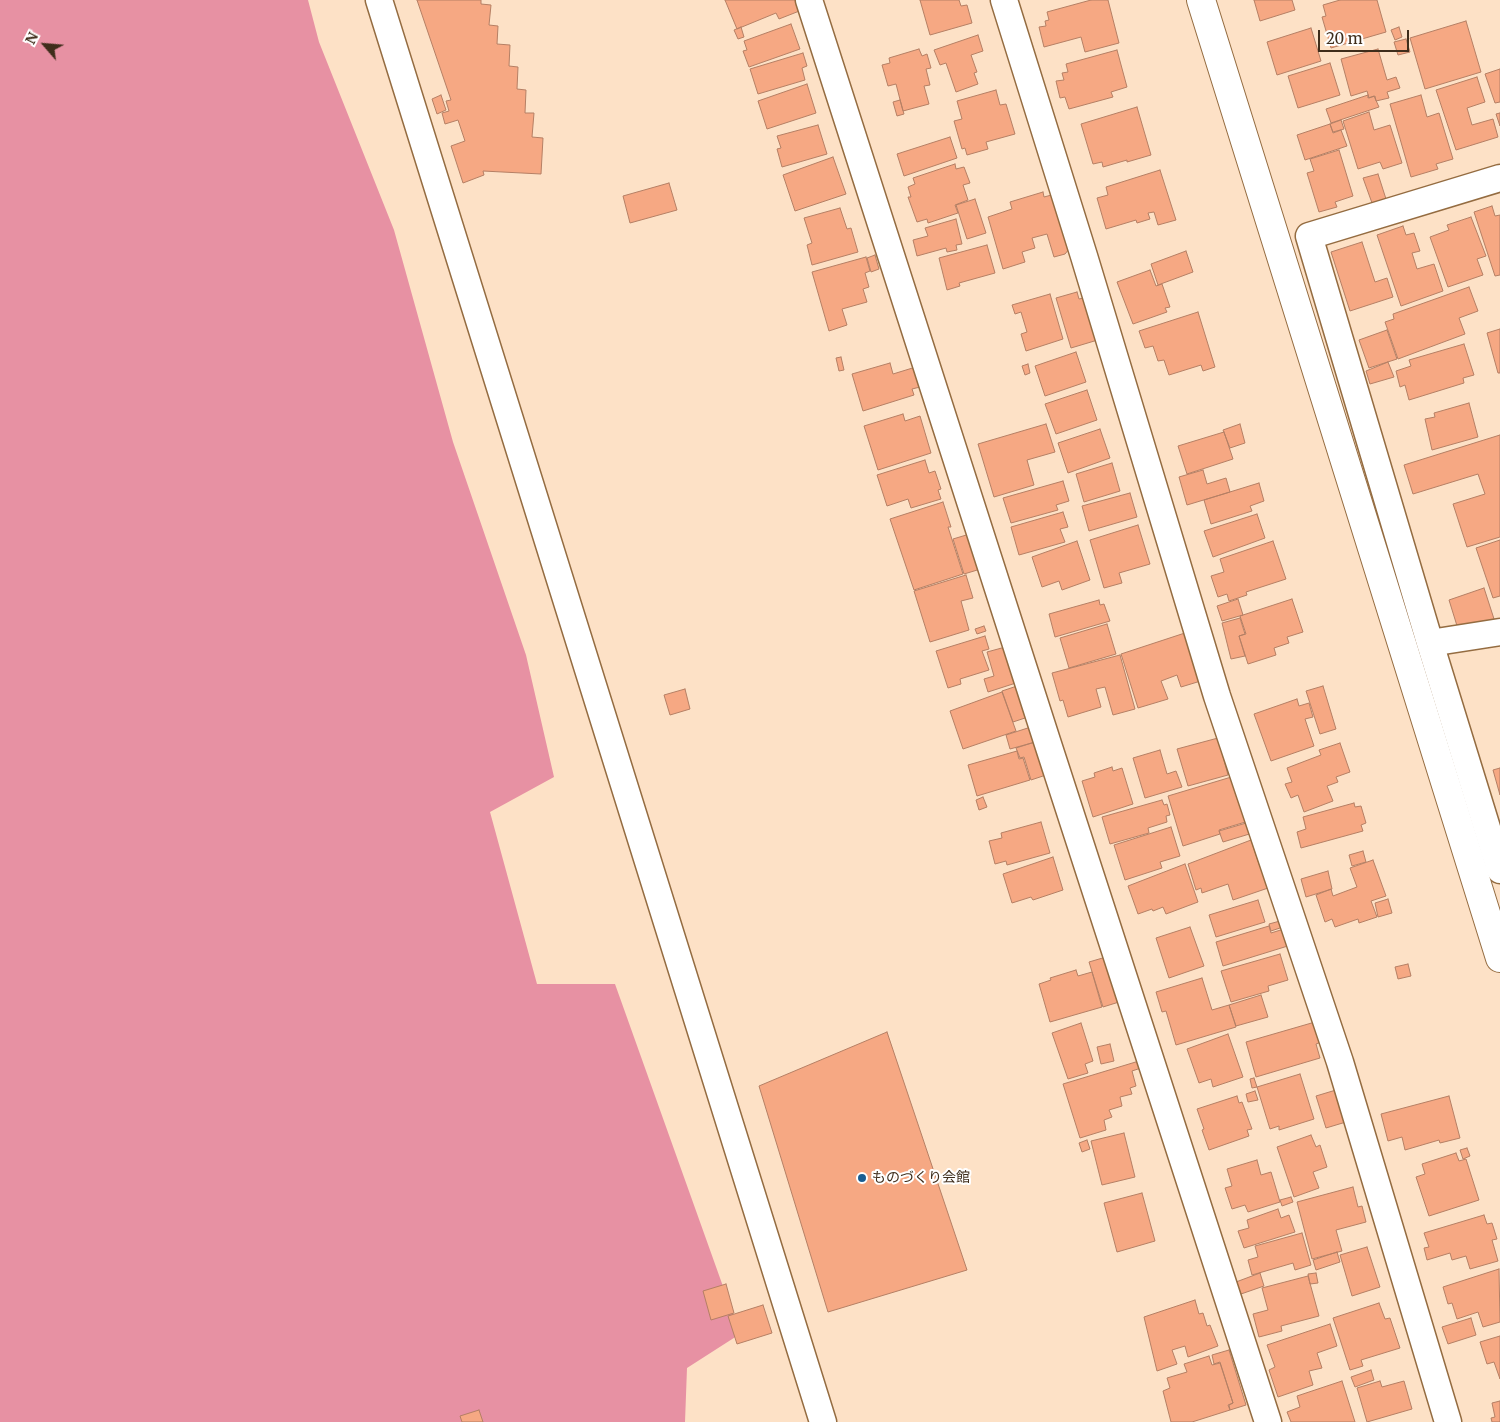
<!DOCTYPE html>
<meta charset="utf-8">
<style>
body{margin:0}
#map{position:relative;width:1500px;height:1422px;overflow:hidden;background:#fde1c6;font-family:Merriweather,serif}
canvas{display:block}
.north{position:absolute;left:20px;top:20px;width:50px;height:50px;-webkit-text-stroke:4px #fff;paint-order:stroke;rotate:297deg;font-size:14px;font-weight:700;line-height:20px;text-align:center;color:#3f2d1b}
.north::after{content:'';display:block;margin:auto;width:18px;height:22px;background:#3f2d1b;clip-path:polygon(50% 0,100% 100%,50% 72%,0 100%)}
.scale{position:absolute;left:1318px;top:30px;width:91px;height:22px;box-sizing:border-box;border:2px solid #3f2d1b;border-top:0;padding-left:6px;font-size:15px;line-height:18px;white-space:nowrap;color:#3f2d1b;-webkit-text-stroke:4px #fff;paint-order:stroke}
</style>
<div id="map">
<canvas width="1500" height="1422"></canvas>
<div class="north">N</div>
<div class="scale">20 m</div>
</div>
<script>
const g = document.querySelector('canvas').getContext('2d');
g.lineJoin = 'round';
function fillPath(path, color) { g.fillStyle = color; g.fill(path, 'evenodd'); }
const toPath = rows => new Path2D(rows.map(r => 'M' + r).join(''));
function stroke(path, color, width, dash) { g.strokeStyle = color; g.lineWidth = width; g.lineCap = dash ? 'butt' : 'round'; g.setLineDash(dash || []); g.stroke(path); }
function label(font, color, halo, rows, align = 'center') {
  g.font = font + ' Merriweather,"Noto Sans JP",serif'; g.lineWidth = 4; g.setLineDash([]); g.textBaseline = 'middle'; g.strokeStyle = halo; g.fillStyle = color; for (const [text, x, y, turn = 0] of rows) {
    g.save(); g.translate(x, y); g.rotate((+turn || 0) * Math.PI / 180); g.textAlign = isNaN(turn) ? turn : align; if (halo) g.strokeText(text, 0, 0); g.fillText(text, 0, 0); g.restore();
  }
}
fillPath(toPath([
 [0,0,308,0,319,42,394,230,453,442,526,655,554,777,490,812,537,984,615,984,740,1334,687,1368,685,1422,0,1422]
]), '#e791a3');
const building = toPath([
 [417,0,481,0,481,4,491,5,489,25,498,26,497,44,510,45,509,66,518,67,517,89,526,90,525,113,534,113,532,137,543,138,541,174,483,171,484,175,463,183,451,146,465,141,458,120,445,124,442,113,449,111,446,101,451,100,417,0],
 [725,0,804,0,807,8,779,19,776,13,737,29,725,0],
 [920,0,959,0,961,6,967,5,972,23,930,35,920,0],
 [1091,0,1108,0,1119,43,1085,52,1081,37,1044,47,1039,27,1046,26,1045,21,1049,20,1047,12,1091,0],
 [1254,0,1292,0,1295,10,1260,21,1254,0],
 [1340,0,1377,0,1386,32,1331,48,1322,17,1326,16,1323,5,1340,0],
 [1466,21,1481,72,1425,89,1410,38,1466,21],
 [791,24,800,49,749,67,743,51,747,50,744,41,791,24],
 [741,27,744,37,738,39,734,30,741,27],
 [1399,27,1402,37,1395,40,1391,30,1399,27],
 [1311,28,1321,61,1277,75,1267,42,1311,28],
 [978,35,983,51,971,55,977,72,974,73,978,84,956,92,946,63,940,65,934,50,978,35],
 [1406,39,1410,52,1398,55,1394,42,1406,39],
 [919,49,922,56,927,54,931,68,926,69,930,85,924,86,929,104,903,111,896,84,888,86,882,65,890,63,889,58,919,49],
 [1378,49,1387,80,1396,77,1400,88,1387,92,1389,98,1376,101,1375,96,1369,98,1367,91,1351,96,1341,59,1378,49],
 [1117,50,1127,87,1111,92,1113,97,1069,109,1065,97,1060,98,1056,81,1064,80,1062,73,1068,72,1066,64,1117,50],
 [803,53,807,66,802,68,805,80,758,94,750,69,803,53],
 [1330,63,1340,95,1298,108,1288,76,1330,63],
 [1500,69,1500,102,1495,103,1485,74,1500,69],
 [1477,77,1485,102,1467,108,1472,125,1493,119,1498,137,1456,150,1436,90,1477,77],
 [807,84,816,113,767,129,758,101,807,84],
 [996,90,1000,105,1006,104,1015,134,986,142,988,149,967,155,965,148,962,149,954,121,962,119,957,101,996,90],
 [441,95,446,110,437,114,432,99,441,95],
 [1368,95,1368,98,1374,96,1379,107,1331,123,1326,109,1368,95],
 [1421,95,1427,117,1439,113,1453,159,1436,164,1438,169,1411,177,1390,104,1421,95],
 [900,100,904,114,897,116,893,102,900,100],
 [1137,107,1151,155,1127,162,1127,160,1103,167,1102,162,1093,164,1081,124,1137,107],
 [1369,112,1374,130,1390,125,1402,163,1383,169,1380,162,1358,169,1343,121,1369,112],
 [1500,113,1500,126,1496,114,1500,113],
 [1341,120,1344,129,1333,132,1330,124,1341,120],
 [1330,124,1333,133,1341,130,1347,146,1305,160,1297,135,1330,124],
 [818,125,827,154,782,167,777,149,781,148,777,136,818,125],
 [950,137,957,158,904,176,897,154,950,137],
 [1339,150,1353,196,1335,202,1337,207,1319,212,1307,173,1314,171,1310,159,1339,150],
 [833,157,846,194,795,211,783,175,833,157],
 [955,164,956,169,964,167,970,183,963,185,968,200,955,205,958,213,928,223,927,219,917,222,908,197,911,197,908,187,915,184,913,178,955,164],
 [1160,170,1176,220,1158,225,1154,212,1148,213,1150,219,1137,223,1136,220,1106,229,1097,198,1108,195,1106,187,1160,170],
 [1378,174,1386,199,1372,203,1363,178,1378,174],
 [669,183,677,210,630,223,623,196,669,183],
 [1043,192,1044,197,1059,193,1074,243,1065,254,1054,257,1047,234,1032,238,1035,248,1022,252,1025,262,1003,269,988,217,1012,209,1010,202,1043,192],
 [975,199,986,233,967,239,956,205,975,199],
 [1492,206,1495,216,1500,215,1500,275,1495,276,1474,212,1492,206],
 [840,208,847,229,851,228,858,252,812,265,807,245,812,243,804,218,840,208],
 [1471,217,1486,256,1477,259,1483,275,1448,287,1430,237,1449,230,1447,225,1471,217],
 [956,219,962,244,956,245,957,250,947,252,946,248,917,256,913,240,928,236,925,228,956,219],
 [1403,226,1406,235,1414,233,1420,251,1412,253,1417,269,1434,264,1443,291,1401,306,1377,235,1403,226],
 [1362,242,1375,282,1387,278,1393,297,1350,311,1331,252,1362,242],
 [987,245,995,273,959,283,960,286,947,290,939,258,987,245],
 [1186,251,1193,272,1158,285,1151,264,1186,251],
 [875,255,879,269,871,272,867,258,875,255],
 [866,257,870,271,865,273,869,287,863,289,867,302,842,309,847,325,829,331,812,272,866,257],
 [1150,270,1156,286,1162,284,1170,307,1165,308,1167,312,1133,324,1117,282,1150,270],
 [1469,287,1478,311,1459,318,1465,334,1398,359,1385,322,1394,319,1393,314,1469,287],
 [1077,292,1079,299,1088,297,1101,339,1071,348,1056,298,1077,292],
 [1050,294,1063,339,1026,351,1021,334,1027,332,1021,312,1015,314,1012,305,1050,294],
 [1198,312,1215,367,1203,371,1201,365,1169,375,1164,360,1158,361,1153,346,1145,348,1139,331,1198,312],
 [1500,329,1500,373,1498,373,1487,333,1500,329],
 [1387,330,1397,359,1369,368,1359,340,1387,330],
 [1464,344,1474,375,1463,378,1464,383,1409,400,1405,385,1400,387,1396,371,1411,366,1409,360,1464,344],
 [1076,352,1086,382,1045,396,1035,366,1076,352],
 [841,357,844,370,839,371,836,358,841,357],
 [1388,362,1394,377,1370,384,1366,371,1388,362],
 [890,363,893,374,919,366,924,386,912,389,914,395,863,411,852,374,890,363],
 [1028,364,1030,373,1025,375,1022,366,1028,364],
 [1087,390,1097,420,1056,434,1045,404,1087,390],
 [1469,403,1478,437,1432,450,1425,419,1435,417,1434,413,1469,403],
 [903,414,905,421,920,416,931,453,878,470,864,426,903,414],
 [1046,424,1055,452,1027,460,1034,485,994,497,978,444,1046,424],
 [1240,424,1245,443,1230,448,1223,430,1240,424],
 [1100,429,1110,458,1068,473,1058,443,1100,429],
 [1224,432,1233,459,1187,474,1178,446,1224,432],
 [1500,435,1500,537,1467,547,1453,504,1485,494,1478,474,1413,494,1404,465,1500,435],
 [925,460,929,473,935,471,941,489,938,490,941,499,911,508,908,499,887,506,877,475,925,460],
 [1112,463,1120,491,1084,502,1076,474,1112,463],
 [1203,470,1207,484,1226,478,1230,492,1187,505,1179,477,1203,470],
 [1063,481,1069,501,1056,505,1058,510,1011,523,1003,498,1063,481],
 [1259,483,1264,501,1250,506,1252,511,1211,524,1204,500,1259,483],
 [1130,493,1137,517,1089,531,1082,506,1130,493],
 [943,502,951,527,948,527,963,574,914,590,890,519,943,502],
 [1063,512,1068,527,1060,529,1065,542,1019,555,1011,527,1063,512],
 [1257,514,1265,538,1213,557,1204,531,1257,514],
 [1138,525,1150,564,1119,573,1122,583,1104,588,1090,540,1138,525],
 [973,533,984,568,964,574,953,539,973,533],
 [1500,540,1500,596,1493,598,1476,548,1500,540],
 [1077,541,1090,580,1062,590,1059,581,1042,587,1032,557,1077,541],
 [1273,541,1286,579,1246,592,1247,595,1229,601,1227,594,1218,597,1211,576,1224,572,1220,559,1273,541],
 [966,575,973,598,961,601,969,630,930,642,914,591,966,575],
 [1484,588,1495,622,1484,626,1483,621,1458,629,1449,600,1484,588],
 [1238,599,1243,615,1222,621,1217,606,1238,599],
 [1292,599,1303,632,1287,637,1289,643,1274,648,1276,655,1248,664,1239,636,1246,634,1240,616,1292,599],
 [1099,600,1100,605,1104,604,1110,621,1055,637,1049,614,1099,600],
 [1240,618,1245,634,1239,636,1245,656,1231,659,1222,623,1240,618],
 [1107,624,1116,654,1069,668,1060,638,1107,624],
 [984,626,986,631,977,634,975,629,984,626],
 [1194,630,1204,680,1181,687,1177,675,1161,681,1168,699,1138,708,1121,654,1194,630],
 [985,636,989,649,982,651,989,670,960,679,961,684,948,688,936,651,985,636],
 [1009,646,1019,682,988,692,984,679,994,676,987,652,1009,646],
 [1120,655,1135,709,1113,715,1105,687,1096,689,1101,707,1068,717,1063,700,1060,701,1052,673,1120,655],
 [1020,685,1031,716,1013,722,1002,691,1020,685],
 [1323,686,1336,729,1320,734,1306,691,1323,686],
 [685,689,690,709,670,715,664,695,685,689],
 [1002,692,1016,731,963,749,950,711,1002,692],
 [1297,699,1299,706,1309,703,1313,717,1305,719,1314,746,1271,761,1254,714,1297,699],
 [1034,726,1039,741,1010,749,1006,735,1034,726],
 [1218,738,1228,775,1188,786,1177,749,1218,738],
 [1038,741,1049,774,1031,780,1024,757,1020,758,1016,748,1038,741],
 [1340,743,1350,772,1336,777,1338,782,1327,786,1333,801,1304,812,1298,795,1291,798,1285,784,1292,782,1287,768,1321,755,1319,750,1340,743],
 [1160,750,1167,774,1176,771,1182,787,1145,798,1133,758,1160,750],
 [1017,751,1019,759,1023,758,1030,780,977,796,968,765,1017,751],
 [1112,767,1113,771,1122,768,1133,804,1093,817,1082,781,1095,777,1094,773,1112,767],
 [1500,768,1500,795,1493,770,1500,768],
 [1238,775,1252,820,1219,830,1220,834,1183,846,1168,796,1238,775],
 [983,797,987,807,979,810,976,800,983,797],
 [1162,800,1164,805,1167,804,1170,815,1166,816,1167,822,1148,828,1149,833,1110,844,1102,817,1162,800],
 [1354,803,1355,807,1361,806,1366,823,1361,825,1363,831,1301,848,1297,832,1306,829,1303,817,1354,803],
 [1253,821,1256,832,1223,842,1219,831,1253,821],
 [1041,822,1050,853,1007,865,1006,861,995,864,989,841,1002,838,1001,833,1041,822],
 [1171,827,1180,856,1160,862,1162,868,1125,880,1114,845,1171,827],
 [1251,840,1260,867,1266,865,1274,886,1233,900,1228,884,1202,893,1201,888,1196,890,1188,864,1251,840],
 [1363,851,1366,862,1352,866,1349,855,1363,851],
 [1053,857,1063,890,1033,900,1031,897,1012,903,1003,874,1053,857],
 [1373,860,1386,896,1371,901,1377,917,1359,923,1358,919,1335,927,1332,919,1325,922,1316,895,1331,889,1333,896,1357,887,1350,868,1373,860],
 [1185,864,1198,902,1166,914,1163,907,1153,911,1152,909,1138,914,1128,886,1185,864],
 [1328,871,1332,889,1306,897,1301,879,1328,871],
 [1388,899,1392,913,1378,917,1375,903,1388,899],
 [1258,900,1265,922,1216,937,1209,915,1258,900],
 [1280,921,1283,927,1271,931,1269,924,1280,921],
 [1269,926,1271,933,1287,928,1291,945,1223,966,1216,942,1269,926],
 [1190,927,1204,966,1169,978,1156,938,1190,927],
 [1280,954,1288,980,1268,986,1269,991,1231,1002,1221,971,1280,954],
 [1106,957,1119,1002,1103,1007,1089,962,1106,957],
 [1408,964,1411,976,1398,979,1395,967,1408,964],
 [1076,970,1078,976,1092,972,1102,1007,1050,1022,1039,984,1051,980,1050,978,1076,970],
 [1202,978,1212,1010,1229,1005,1236,1027,1176,1045,1166,1011,1162,1012,1156,992,1202,978],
 [1261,995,1268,1017,1236,1026,1229,1005,1261,995],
 [1315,1022,1321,1042,1316,1044,1320,1058,1256,1077,1246,1042,1315,1022],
 [1081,1023,1093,1061,1085,1064,1088,1073,1068,1079,1052,1033,1081,1023],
 [887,1032,967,1270,828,1312,759,1086,887,1032],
 [1228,1034,1243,1077,1213,1087,1211,1079,1199,1083,1187,1049,1228,1034],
 [1110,1044,1114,1061,1101,1064,1097,1047,1110,1044],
 [1139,1061,1141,1068,1132,1071,1136,1086,1130,1088,1132,1094,1120,1097,1122,1106,1109,1110,1112,1117,1104,1120,1106,1130,1080,1138,1063,1084,1139,1061],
 [1300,1074,1314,1119,1279,1130,1279,1126,1270,1129,1257,1087,1300,1074],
 [1254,1078,1257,1087,1252,1088,1250,1079,1254,1078],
 [1336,1090,1346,1122,1326,1128,1316,1096,1336,1090],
 [1255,1091,1258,1100,1248,1102,1246,1094,1255,1091],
 [1237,1096,1239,1103,1242,1102,1252,1129,1247,1130,1249,1136,1209,1150,1202,1130,1204,1129,1197,1109,1237,1096],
 [1449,1096,1460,1138,1440,1143,1439,1140,1405,1150,1402,1137,1388,1141,1381,1114,1449,1096],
 [1124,1133,1135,1177,1102,1185,1091,1141,1124,1133],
 [1311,1135,1316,1147,1320,1145,1327,1167,1313,1172,1319,1188,1294,1197,1277,1147,1311,1135],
 [1087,1140,1090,1149,1082,1152,1079,1143,1087,1140],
 [1467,1148,1470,1156,1463,1159,1460,1150,1467,1148],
 [1456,1153,1459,1161,1466,1159,1479,1200,1429,1216,1416,1177,1425,1174,1422,1164,1456,1153],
 [1257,1160,1261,1175,1271,1172,1280,1202,1248,1212,1245,1205,1232,1209,1225,1188,1232,1186,1227,1169,1257,1160],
 [1353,1187,1358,1207,1362,1206,1366,1222,1336,1230,1342,1251,1312,1259,1297,1202,1353,1187],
 [1142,1193,1155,1241,1117,1252,1104,1203,1142,1193],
 [1291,1197,1293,1202,1282,1206,1280,1200,1291,1197],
 [1278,1209,1281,1218,1289,1215,1295,1232,1244,1248,1238,1231,1249,1228,1247,1220,1278,1209],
 [1484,1215,1487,1224,1492,1223,1497,1239,1492,1240,1498,1261,1470,1269,1466,1256,1452,1260,1450,1253,1427,1260,1424,1248,1429,1247,1424,1233,1484,1215],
 [1302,1233,1311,1265,1295,1270,1293,1263,1252,1275,1248,1260,1258,1257,1255,1246,1302,1233],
 [1367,1247,1380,1287,1352,1296,1340,1255,1367,1247],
 [1337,1252,1340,1262,1316,1270,1313,1260,1337,1252],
 [1499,1269,1500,1322,1483,1327,1478,1312,1457,1319,1452,1303,1448,1304,1443,1287,1499,1269],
 [1260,1273,1264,1286,1241,1294,1236,1282,1260,1273],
 [1316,1273,1318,1283,1310,1284,1308,1274,1316,1273],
 [1308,1276,1319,1316,1281,1326,1282,1331,1259,1337,1253,1314,1268,1310,1262,1288,1308,1276],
 [726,1284,734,1313,711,1320,703,1291,726,1284],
 [1195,1300,1199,1314,1203,1313,1207,1326,1210,1325,1218,1346,1188,1357,1185,1346,1172,1350,1177,1364,1157,1371,1144,1317,1195,1300],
 [1379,1303,1385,1319,1390,1318,1400,1348,1361,1360,1363,1366,1350,1370,1333,1318,1379,1303],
 [763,1305,772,1333,737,1344,728,1316,763,1305],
 [1471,1318,1476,1335,1448,1344,1442,1327,1471,1318],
 [1330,1324,1337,1346,1317,1353,1322,1368,1309,1371,1313,1385,1278,1397,1269,1370,1275,1367,1267,1345,1330,1324],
 [1500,1336,1500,1379,1494,1362,1487,1364,1480,1342,1500,1336],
 [1229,1350,1246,1405,1230,1410,1229,1405,1233,1403,1220,1362,1214,1364,1212,1355,1229,1350],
 [1209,1356,1212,1365,1220,1363,1233,1403,1228,1405,1230,1410,1192,1422,1171,1422,1163,1391,1170,1388,1167,1378,1187,1372,1184,1364,1209,1356],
 [1371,1370,1374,1380,1355,1387,1351,1377,1371,1370],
 [1342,1381,1355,1422,1291,1422,1287,1412,1300,1407,1297,1396,1342,1381],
 [1380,1381,1382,1387,1404,1381,1412,1409,1367,1422,1357,1388,1380,1381],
 [1500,1401,1500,1422,1492,1422,1491,1418,1495,1417,1492,1403,1500,1401],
 [479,1410,483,1422,462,1422,460,1416,479,1410]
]);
fillPath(building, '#f6a883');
stroke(building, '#b57f64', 1);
const minor = toPath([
 [379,0,823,1422],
 [809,0,1047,741,1268,1422],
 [1004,0,1084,256,1217,696,1340,1062,1448,1422],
 [1500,632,1430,643,1500,870],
 [1430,643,1309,236,1500,178]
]);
const tertiary = toPath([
 [1201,0,1500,958]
]);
stroke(minor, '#946c41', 29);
stroke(tertiary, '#946c41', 30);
stroke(minor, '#fff', 26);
stroke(tertiary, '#fff', 28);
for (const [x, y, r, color] of [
 [862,1178,5,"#185d92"]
]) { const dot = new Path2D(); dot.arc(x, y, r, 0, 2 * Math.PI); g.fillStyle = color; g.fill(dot); stroke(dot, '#fff', 2); }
label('14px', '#3f2d1b', '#fff', [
 ["ものづくり会館",872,1178]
], 'left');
</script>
